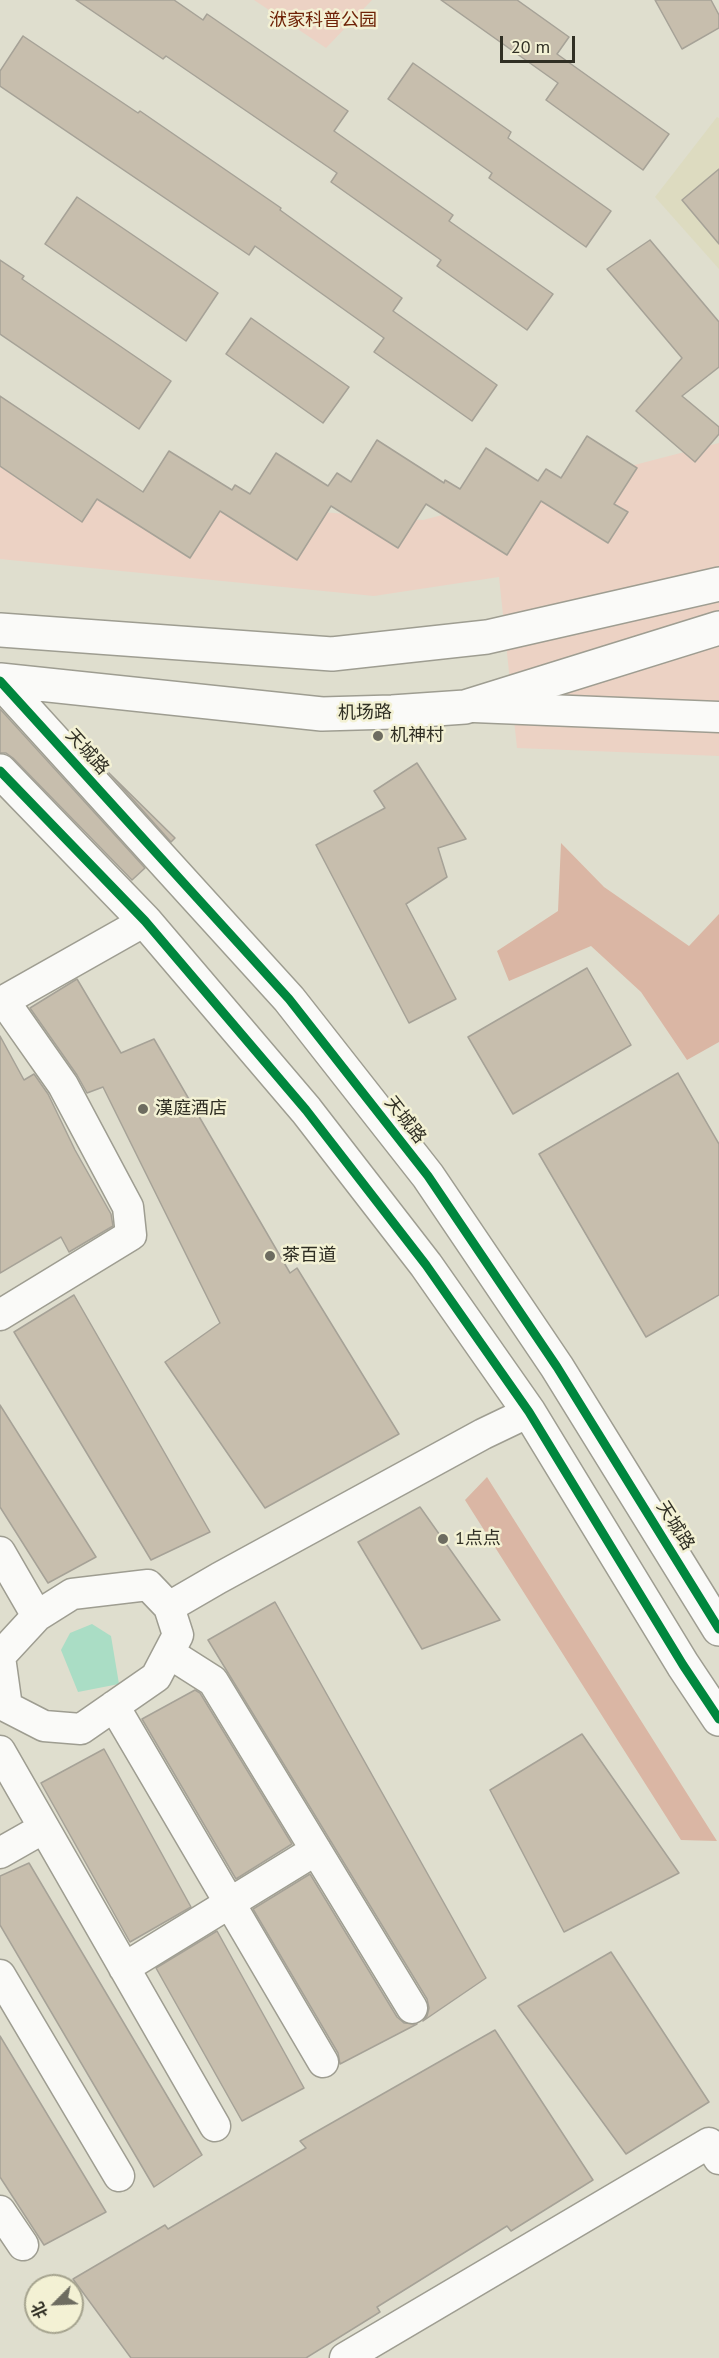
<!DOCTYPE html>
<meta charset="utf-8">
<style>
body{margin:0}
#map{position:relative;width:719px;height:2358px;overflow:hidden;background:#dfdece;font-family:"PT Sans","Noto Sans SC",sans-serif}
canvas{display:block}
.north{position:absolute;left:24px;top:2274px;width:60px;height:60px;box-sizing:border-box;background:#f3f1d4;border:2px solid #a5a38e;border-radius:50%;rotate:246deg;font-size:16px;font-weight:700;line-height:24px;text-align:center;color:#302f24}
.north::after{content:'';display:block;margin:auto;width:21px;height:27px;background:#6d6c60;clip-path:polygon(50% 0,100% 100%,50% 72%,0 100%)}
.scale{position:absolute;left:500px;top:36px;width:75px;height:27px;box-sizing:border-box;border:3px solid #302f24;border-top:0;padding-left:8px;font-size:18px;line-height:21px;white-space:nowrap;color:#302f24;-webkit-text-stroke:4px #f3f1d4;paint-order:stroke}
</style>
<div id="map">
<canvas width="719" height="2358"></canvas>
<div class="north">北</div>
<div class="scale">20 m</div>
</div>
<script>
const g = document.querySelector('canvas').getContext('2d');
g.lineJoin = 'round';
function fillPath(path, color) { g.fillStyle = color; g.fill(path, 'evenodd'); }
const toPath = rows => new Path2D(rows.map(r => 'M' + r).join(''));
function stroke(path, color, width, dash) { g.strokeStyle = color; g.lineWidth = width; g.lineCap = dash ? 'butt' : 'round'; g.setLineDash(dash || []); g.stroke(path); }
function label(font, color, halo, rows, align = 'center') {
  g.font = font + ' "PT Sans","Noto Sans SC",sans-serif'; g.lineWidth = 5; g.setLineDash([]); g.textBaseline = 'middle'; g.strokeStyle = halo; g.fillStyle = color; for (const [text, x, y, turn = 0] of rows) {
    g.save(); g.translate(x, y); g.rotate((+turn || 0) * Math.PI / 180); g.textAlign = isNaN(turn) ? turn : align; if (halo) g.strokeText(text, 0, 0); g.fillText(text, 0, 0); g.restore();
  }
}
fillPath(toPath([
 [717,117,719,118,719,269,655,197]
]), '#dddbc0');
fillPath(toPath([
 [254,0,372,0,326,48],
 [719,443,719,756,517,748,499,577,374,596,0,559,0,445,66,492,423,520]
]), '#ecd2c4');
fillPath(toPath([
 [561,843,604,887,689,946,719,914,719,1042,687,1060,641,992,591,946,509,981,497,951,558,911],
 [487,1477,717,1841,681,1840,465,1500]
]), '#dab6a4');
fillPath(toPath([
 [92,1624,111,1636,119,1684,78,1692,61,1650,70,1633]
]), '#aaddc5');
const building = toPath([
 [76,0,174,0,203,20,207,14,348,111,334,131,453,215,449,221,553,294,527,330,437,266,441,260,331,182,337,173,166,56,163,59,76,0],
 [441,0,517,0,569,37,557,54,669,134,643,170,546,100,558,83,441,0],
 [655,0,711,0,719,15,719,28,682,49,655,0],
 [23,36,138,113,140,111,281,208,280,210,402,298,393,311,497,385,472,421,374,352,384,338,255,246,249,255,0,86,0,71,23,36],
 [413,63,511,132,508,138,611,211,586,247,489,178,492,173,388,99,413,63],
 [719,169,719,244,682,200,719,169],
 [77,197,218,293,186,341,45,244,77,197],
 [650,240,719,322,719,367,682,396,719,427,719,434,695,462,636,411,682,358,607,269,650,240],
 [0,260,24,276,22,279,171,381,139,429,0,334,0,260],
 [251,318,349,387,323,423,226,354,251,318],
 [0,396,143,492,169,451,232,490,235,485,250,494,276,453,328,486,337,473,351,482,377,440,444,483,445,480,460,489,486,448,538,481,546,469,561,478,587,436,637,468,614,504,628,512,608,543,541,501,507,555,426,504,398,548,331,506,297,560,220,511,190,558,97,499,82,522,0,466,0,396],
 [0,709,145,868,132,880,13,758,6,753,0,753,0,709],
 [417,763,466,839,438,848,447,877,406,904,456,999,409,1023,316,845,385,808,374,791,417,763],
 [109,773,175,838,171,842,109,773],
 [587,968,631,1045,513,1114,468,1037,587,968],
 [77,979,121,1053,154,1039,290,1273,297,1268,399,1434,265,1508,165,1362,220,1323,103,1087,87,1093,77,1075,30,1008,77,979],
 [0,1036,24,1080,34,1074,48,1094,75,1150,111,1214,113,1226,69,1252,61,1237,0,1273,0,1036],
 [678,1073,719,1144,719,1295,646,1337,539,1154,678,1073],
 [74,1295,210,1532,151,1560,14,1332,74,1295],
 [0,1405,96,1557,48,1583,0,1507,0,1405],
 [420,1507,500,1620,422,1649,358,1542,420,1507],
 [275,1602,486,1978,423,2021,427,2016,429,2008,427,1999,208,1640,275,1602],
 [195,1690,200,1693,292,1844,236,1879,142,1719,195,1690],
 [582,1734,679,1873,564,1932,490,1790,582,1734],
 [104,1749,191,1907,130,1942,41,1783,104,1749],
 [29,1863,202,2155,154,2187,0,1925,0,1876,29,1863],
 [310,1874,397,2017,404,2023,417,2024,340,2064,338,2053,253,1909,310,1874],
 [217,1931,304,2088,242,2121,156,1968,217,1931],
 [611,1952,709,2102,626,2154,518,2006,611,1952],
 [495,2030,593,2180,511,2231,507,2226,377,2307,380,2312,306,2358,131,2358,73,2279,165,2225,168,2229,306,2148,300,2141,495,2030],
 [0,2036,106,2212,44,2245,0,2177,0,2036]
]);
fillPath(building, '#c7bead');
stroke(building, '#a6a297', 1.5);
const minor = toPath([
 [474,707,719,717],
 [0,1003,145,921],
 [0,1315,131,1235,128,1207,63,1085,4,1001],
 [0,1552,37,1616],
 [169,1607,219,1578,483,1434,529,1412],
 [169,1653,213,1681,412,2008],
 [0,1656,37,1616,72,1594,148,1585,169,1607,178,1635,156,1677,81,1729,44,1726,7,1707,0,1657],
 [114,1706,323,2062],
 [0,1751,215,2126],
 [0,1853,44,1828],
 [124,1968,316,1850],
 [0,1975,119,2176],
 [0,2211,23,2245],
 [345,2358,709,2143,719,2159]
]);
const major = toPath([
 [0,630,332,654,487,637,719,584],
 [0,680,322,714,392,712,465,707,719,628],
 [0,681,289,999,428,1176,557,1367,719,1629],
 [0,771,145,921,306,1110,426,1265,529,1412,683,1665,719,1719]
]);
stroke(minor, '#9e9d91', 33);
stroke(major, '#9e9d91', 36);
stroke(minor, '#fafaf8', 30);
stroke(major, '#fafaf8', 33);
stroke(toPath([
 [0,681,289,999,428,1176,557,1367,719,1629],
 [0,771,145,921,306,1110,426,1265,529,1412,683,1665,719,1719]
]), '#00873e', 9);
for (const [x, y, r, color] of [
 [378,736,6,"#6d6c60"],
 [143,1109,6,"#6d6c60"],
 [270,1256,6,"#6d6c60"],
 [443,1539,6,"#6d6c60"]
]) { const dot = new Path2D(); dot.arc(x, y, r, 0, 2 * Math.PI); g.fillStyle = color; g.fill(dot); stroke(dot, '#f3f1d4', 2); }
label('18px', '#6f2307', '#f3f1d4', [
 ["洑家科普公园",323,21]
]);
label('18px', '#302f24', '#f3f1d4', [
 ["机场路",365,713,-1],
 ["天城路",87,752,48],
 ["天城路",405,1120,52],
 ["天城路",675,1526,58]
]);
label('18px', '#302f24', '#f3f1d4', [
 ["机神村",390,736],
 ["漢庭酒店",155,1109],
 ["茶百道",282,1256],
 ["1点点",455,1539]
], 'left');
</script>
